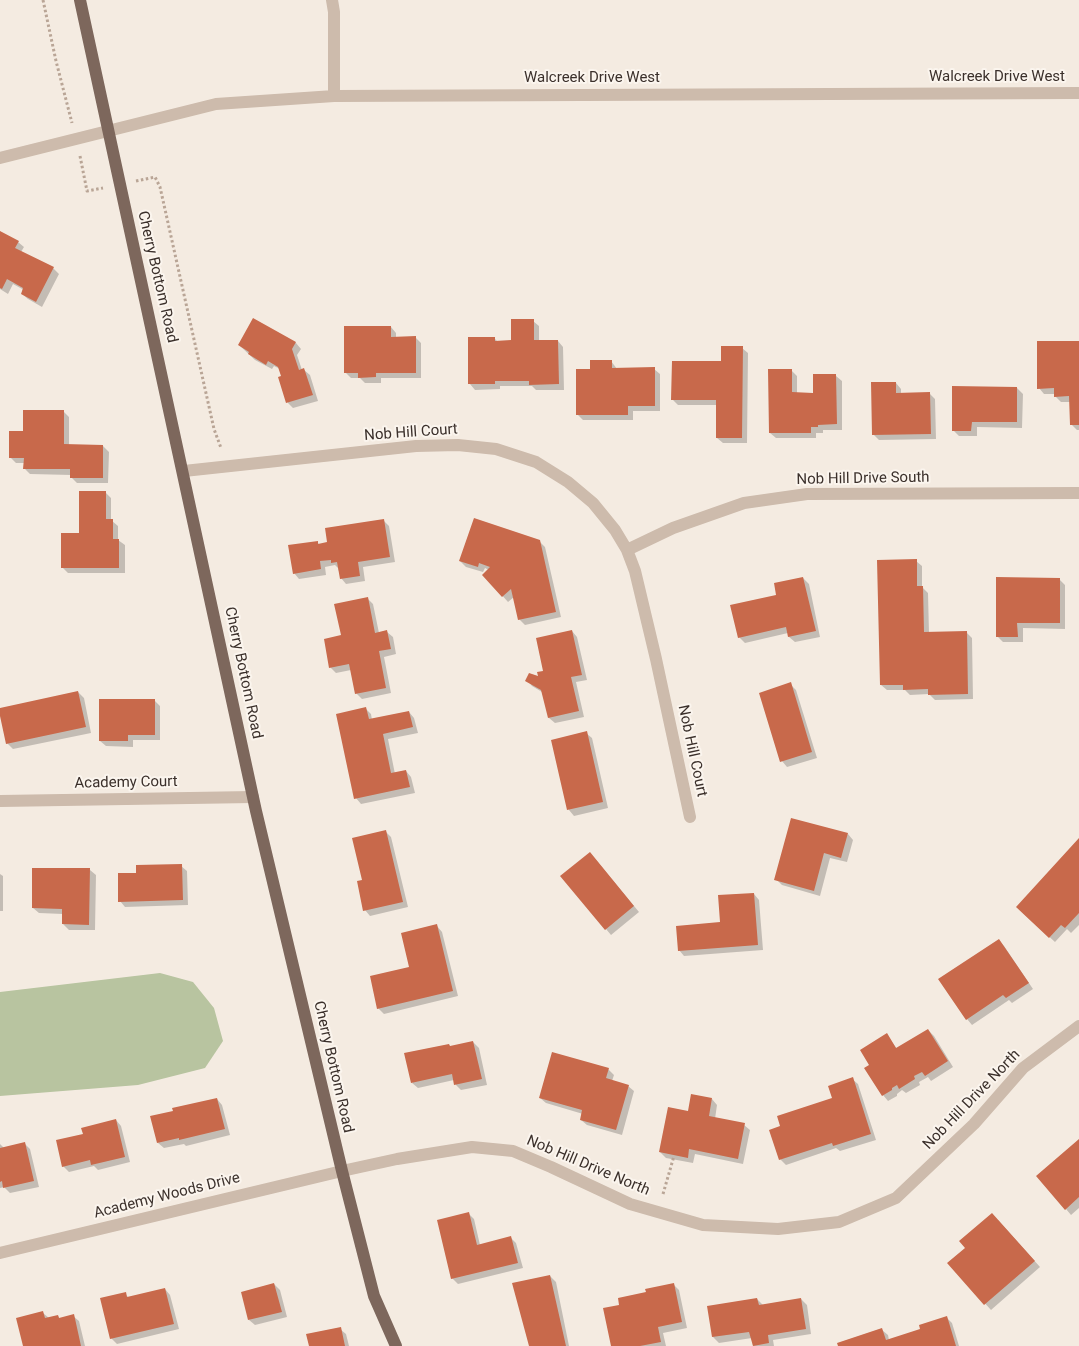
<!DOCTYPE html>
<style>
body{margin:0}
canvas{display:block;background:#f4ebe1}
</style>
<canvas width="1079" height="1346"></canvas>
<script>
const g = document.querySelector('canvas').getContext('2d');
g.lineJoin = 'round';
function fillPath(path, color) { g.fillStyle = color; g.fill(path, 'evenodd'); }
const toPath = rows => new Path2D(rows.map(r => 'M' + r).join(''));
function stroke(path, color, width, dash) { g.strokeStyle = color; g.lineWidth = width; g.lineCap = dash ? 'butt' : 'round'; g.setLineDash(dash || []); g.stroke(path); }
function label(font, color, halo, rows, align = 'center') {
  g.font = font + ' Roboto,sans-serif'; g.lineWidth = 4; g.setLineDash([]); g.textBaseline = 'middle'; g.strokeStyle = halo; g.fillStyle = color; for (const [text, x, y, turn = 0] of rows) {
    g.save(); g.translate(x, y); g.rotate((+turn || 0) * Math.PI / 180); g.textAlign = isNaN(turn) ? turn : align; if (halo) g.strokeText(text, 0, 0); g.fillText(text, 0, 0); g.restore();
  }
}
fillPath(toPath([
 [160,973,193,982,214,1008,223,1041,205,1068,138,1085,0,1096,0,992]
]), '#b8c4a0');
fillPath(toPath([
 [0,232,18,242,24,247,21,252,53,268,59,274,42,307,28,299,22,294,24,290,13,284,8,294,0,289],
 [253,320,296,343,301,349,297,355,302,370,304,370,310,375,318,401,293,408,288,403,280,378,282,377,280,369,274,366,272,369,255,360,239,345],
 [533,321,539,326,539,342,558,341,563,347,564,390,536,390,532,386,500,386,500,389,475,390,470,384,494,338,498,342,512,342],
 [391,327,396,333,396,338,416,338,421,343,421,378,381,378,381,383,365,383,360,378,351,378,345,372],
 [1079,342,1079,430,1077,430,1071,424,1070,402,1061,402,1055,396,1055,394,1044,394,1039,388],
 [742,348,748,353,747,443,723,443,717,438,717,405,678,405,673,400],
 [611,361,617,369,654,369,660,374,660,411,633,411,633,420,583,420,577,414,592,370],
 [791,370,797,376,797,394,814,394,836,376,842,381,842,430,823,430,823,433,816,433,816,438,776,438,770,433],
 [896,383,901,389,901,394,930,394,935,399,936,439,879,440,873,434],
 [1017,388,1023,394,1022,428,977,427,977,436,959,436,953,430],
 [64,412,69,417,69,445,103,446,109,452,108,483,77,483,71,477,71,475,30,474,25,469,25,463,16,463,10,457,24,432],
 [106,493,111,498,111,520,118,526,118,540,125,545,125,573,68,573,62,567],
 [383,520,389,526,395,562,363,567,365,581,346,584,341,578,338,568,335,565,325,567,326,575,299,579,294,573,317,542,320,545,328,543],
 [539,541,545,547,561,617,525,625,519,619,514,597,508,602,484,575,489,570,485,568,483,572,466,567,460,561],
 [916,561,922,566,922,587,928,593,929,633,966,632,972,638,973,699,935,700,929,694,910,695,905,690,887,690,881,685],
 [803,578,809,584,820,637,795,642,789,637,788,633,745,643,739,637,778,596],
 [1059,579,1065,585,1065,629,1023,628,1023,642,1003,642,997,636],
 [367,598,373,604,379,633,387,632,393,637,396,654,384,657,391,693,362,699,356,693,351,670,336,673,330,667],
 [572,631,577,637,587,680,576,682,584,717,555,723,549,718,542,692,532,686,527,680,540,678],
 [790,684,796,690,817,758,787,767,782,761],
 [78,692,84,698,91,733,13,749,7,743,0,709],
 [155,701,160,706,160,740,133,740,133,747,106,746,100,741],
 [366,709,371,714,372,720,409,712,414,718,418,733,388,739,395,774,406,771,411,777,415,793,361,804,356,798],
 [586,733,592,738,608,808,574,816,569,810,552,741],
 [386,832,391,837,408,907,370,916,365,910,364,881],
 [848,834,853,840,847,862,830,858,820,896,782,885,776,879],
 [1079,839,1079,925,1071,933,1067,929,1055,942,1023,913],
 [596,860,639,912,611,935,606,929],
 [181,866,187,871,188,905,125,907,120,901],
 [90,870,96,875,95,930,69,930,63,924,63,914,39,913,33,908],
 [0,874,3,876,3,911,0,911],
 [754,894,759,900,763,950,684,956,679,950,721,923],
 [437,926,442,932,458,996,384,1014,378,1008,411,968],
 [998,940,1004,946,1033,989,1012,1003,1009,1000,972,1025,967,1019],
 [928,1030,934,1036,953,1067,931,1081,928,1077,919,1082,920,1085,906,1093,902,1090,897,1094,897,1096,888,1101,883,1095,871,1065,887,1035,897,1049],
 [473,1042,479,1048,487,1085,461,1090,456,1085,454,1080,418,1088,412,1083,451,1047],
 [608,1069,614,1075,612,1081,628,1086,634,1091,622,1135,587,1125,581,1120,583,1114,546,1103,540,1098],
 [852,1079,858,1084,876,1140,840,1151,836,1148,786,1165,780,1159],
 [217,1099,222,1105,230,1135,186,1146,184,1144,164,1148,158,1143,174,1112],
 [712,1099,717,1105,715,1119,744,1125,750,1130,743,1164,695,1154,693,1163,666,1158,660,1152,689,1112],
 [116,1120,121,1126,130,1162,98,1170,94,1166,69,1172,63,1166,84,1135],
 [1079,1141,1079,1208,1071,1215,1066,1209],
 [0,1144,4,1148,25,1144,30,1149,39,1187,10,1193,4,1187,0,1188],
 [468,1213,474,1219,480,1245,511,1238,516,1243,523,1268,458,1284,452,1278],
 [998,1220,1040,1267,991,1310,949,1264],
 [550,1276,556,1282,569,1346,530,1346],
 [274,1284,280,1290,287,1317,255,1325,249,1320],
 [674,1285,679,1290,687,1328,663,1333,666,1346,612,1346,620,1306,648,1293],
 [165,1289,170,1295,179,1329,117,1344,111,1338,125,1294,129,1298],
 [757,1299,763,1305,801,1299,807,1305,811,1334,773,1340,774,1346,753,1346,752,1338,719,1343,713,1337,709,1307],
 [43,1313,49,1318,58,1316,60,1319,73,1316,79,1321,85,1346,24,1346],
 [946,1317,952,1323,959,1346,839,1346,882,1330,888,1335,889,1340,922,1330],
 [340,1329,346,1334,349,1346,310,1346]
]), '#0003');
fillPath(toPath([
 [0,231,19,241,15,248,54,267,36,302,21,294,23,288,7,279,2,289,0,288],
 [253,318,296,342,292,349,299,370,304,368,313,395,286,403,278,377,281,376,278,367,268,361,266,365,248,354,249,352,238,345],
 [511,319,534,319,534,340,558,340,559,384,529,385,529,381,495,381,495,384,468,384,468,337,495,337,495,341,511,340],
 [344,326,391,326,391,337,416,336,416,373,376,373,376,377,358,378,358,373,344,373],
 [1037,341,1079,341,1079,425,1070,425,1069,396,1054,397,1054,388,1037,389],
 [721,346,743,346,742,438,716,438,716,400,671,400,672,361,721,361],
 [590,360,612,360,612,368,655,367,655,406,628,406,628,415,576,415,576,369,590,369],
 [768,369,792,369,792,392,813,393,813,374,836,374,837,424,818,425,818,427,811,427,811,433,769,433],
 [871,382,896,382,896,393,930,392,931,434,872,435],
 [952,386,1017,387,1017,422,972,422,971,431,952,431],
 [23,410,64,410,64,444,103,445,103,478,70,478,70,469,23,469,24,458,9,458,9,431,23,431],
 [79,491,106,491,106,519,113,519,113,539,119,539,119,568,61,568,61,533,79,533],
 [474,518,540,540,556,612,518,620,511,589,502,597,482,575,490,567,479,563,478,567,459,561],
 [384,519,390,557,358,562,360,576,340,579,337,562,331,563,331,560,320,561,321,569,293,574,288,545,318,541,318,544,327,542,325,528],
 [917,559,917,586,923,586,924,632,967,631,968,694,928,695,928,689,903,690,903,685,880,685,877,560],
 [803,577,816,631,788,637,786,627,738,638,730,605,776,595,774,583],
 [996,577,1060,578,1060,623,1017,623,1018,637,996,637],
 [368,597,375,633,387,630,391,649,379,651,386,688,355,694,349,664,329,668,324,639,341,635,334,604],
 [572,630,582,675,571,677,579,711,548,718,541,690,525,681,529,673,538,676,537,672,543,671,536,638],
 [791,682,812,752,780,762,759,693],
 [78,691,86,727,6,744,0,716,0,708],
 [99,699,155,699,155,735,128,735,128,741,99,741],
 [366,707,369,719,409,711,413,727,383,734,391,773,406,770,410,787,354,799,336,714],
 [587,731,603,802,567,810,551,740],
 [791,818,848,833,841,858,824,853,814,891,774,880],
 [386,830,403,902,363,911,357,881,362,880,352,838],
 [1079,838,1079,913,1065,928,1061,925,1049,938,1016,907],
 [590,852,634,906,605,930,560,876],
 [182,864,183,900,118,902,118,873,136,873,136,865],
 [32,868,90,868,89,925,62,924,62,909,32,908],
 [754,893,758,945,678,951,676,926,720,922,718,895],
 [437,924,453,991,377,1009,370,976,409,967,401,933],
 [999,939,1029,983,1006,998,1003,995,966,1020,938,979],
 [928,1029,948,1061,925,1076,922,1072,914,1076,915,1079,899,1089,897,1085,892,1088,892,1090,882,1096,864,1068,869,1065,860,1050,887,1033,896,1048],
 [473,1041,482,1079,454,1085,452,1074,411,1083,404,1053,449,1044,450,1046],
 [552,1052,609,1068,606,1078,629,1085,616,1130,580,1120,582,1110,539,1098],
 [853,1077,871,1134,833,1146,832,1143,779,1160,769,1130,780,1126,777,1116,832,1098,828,1086],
 [691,1094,712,1098,709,1116,745,1123,738,1159,689,1149,688,1158,659,1152,668,1107,688,1111],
 [217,1098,225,1129,179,1140,179,1138,157,1143,150,1116,173,1111,172,1108],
 [116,1119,125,1157,91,1165,90,1160,62,1167,56,1140,83,1134,81,1128],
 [1079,1139,1079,1197,1065,1210,1036,1176],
 [25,1142,34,1181,3,1188,2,1181,0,1182,0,1148],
 [469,1212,477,1245,511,1236,518,1263,451,1279,437,1220],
 [992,1213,1035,1261,984,1305,947,1263,965,1248,959,1241],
 [550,1275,566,1346,529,1346,512,1283],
 [274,1283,282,1312,248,1320,241,1292],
 [674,1283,682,1322,658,1327,661,1342,640,1346,611,1346,603,1308,619,1305,618,1298,646,1292,645,1289],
 [165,1288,174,1324,110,1339,100,1298,126,1292,127,1297],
 [757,1298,759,1305,801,1298,806,1329,768,1335,769,1343,753,1346,749,1332,712,1337,707,1306],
 [43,1311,45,1318,58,1315,59,1318,74,1314,81,1346,23,1346,16,1318],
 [947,1316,956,1346,838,1346,837,1343,882,1328,886,1340,920,1329,919,1325],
 [341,1327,345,1346,309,1346,306,1334]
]), '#c8694b');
stroke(toPath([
 [43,0,56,61,72,123],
 [80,156,87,191,103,188],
 [136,181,155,177,160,187,214,429,221,448],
 [663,1194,674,1156]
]), '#b9a596', 3, [2.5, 2.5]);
stroke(toPath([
 [332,0,334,12,334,96],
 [0,158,216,104,334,96,1079,93],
 [184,471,416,446,458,445,496,449,536,462,568,482,593,503,615,530,627,550,635,571,656,659,690,817],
 [627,550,673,528,744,503,807,494,1079,493],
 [0,801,253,797],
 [0,1253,342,1171,397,1159,472,1147,513,1151,551,1167,630,1204,703,1225,778,1229,839,1222,896,1198,974,1124,1023,1068,1079,1026]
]), '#cdbbac', 12);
stroke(toPath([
 [80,0,256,811,342,1171,374,1296,396,1346]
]), '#7d675c', 12);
label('15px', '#3b302b', '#fbf5ee', [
 ["Walcreek Drive West",997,77],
 ["Walcreek Drive West",592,78],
 ["Cherry Bottom Road",157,277,77],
 ["Nob Hill Court",411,433,-4],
 ["Nob Hill Drive South",863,479,-1],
 ["Cherry Bottom Road",243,673,78],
 ["Nob Hill Court",692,751,78],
 ["Academy Court",126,783,-1],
 ["Cherry Bottom Road",333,1067,77],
 ["Nob Hill Drive North",972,1100,-46],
 ["Nob Hill Drive North",588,1166,23],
 ["Academy Woods Drive",167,1196,-14]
]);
</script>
